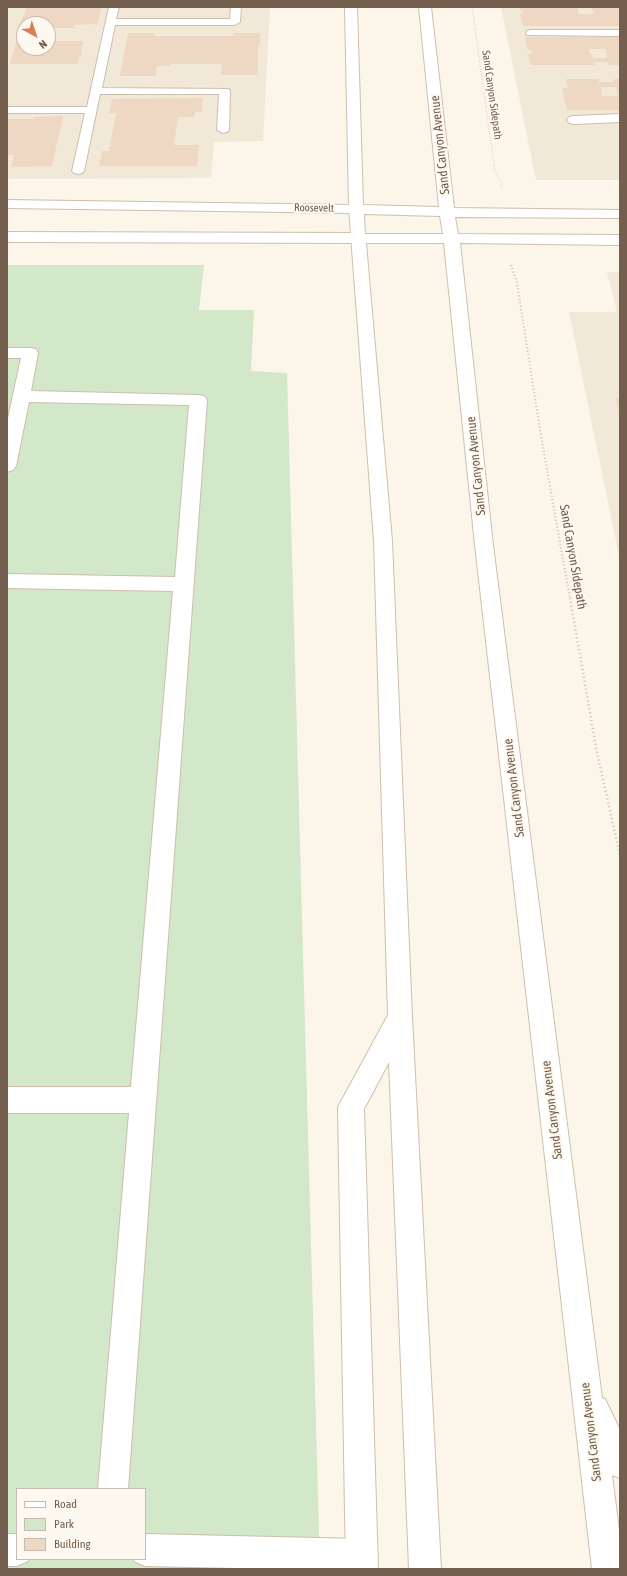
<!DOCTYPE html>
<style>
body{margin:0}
#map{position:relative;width:627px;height:1576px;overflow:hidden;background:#fbf6e9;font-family:"Asap Condensed",sans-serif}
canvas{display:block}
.frame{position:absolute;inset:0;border:8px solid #745f4e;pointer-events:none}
.legend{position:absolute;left:16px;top:1488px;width:130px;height:72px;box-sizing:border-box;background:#fef9f0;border:1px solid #c7bbaf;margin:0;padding:5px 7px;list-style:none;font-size:12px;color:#745f4e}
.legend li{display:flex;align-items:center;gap:8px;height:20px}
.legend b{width:20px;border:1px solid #c7bbaf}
.north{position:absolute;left:16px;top:16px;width:40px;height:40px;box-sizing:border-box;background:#fef9f0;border:1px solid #c7bbaf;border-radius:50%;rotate:140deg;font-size:11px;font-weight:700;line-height:16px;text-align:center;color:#745f4e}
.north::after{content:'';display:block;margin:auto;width:14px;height:18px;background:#dc7f58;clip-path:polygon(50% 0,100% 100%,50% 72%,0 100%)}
</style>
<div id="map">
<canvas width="627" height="1576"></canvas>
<div class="frame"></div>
<ul class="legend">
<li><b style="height:5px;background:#fff"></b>Road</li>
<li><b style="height:11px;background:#d3e8c8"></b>Park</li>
<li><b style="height:11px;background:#efd8c3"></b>Building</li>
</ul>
<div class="north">N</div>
</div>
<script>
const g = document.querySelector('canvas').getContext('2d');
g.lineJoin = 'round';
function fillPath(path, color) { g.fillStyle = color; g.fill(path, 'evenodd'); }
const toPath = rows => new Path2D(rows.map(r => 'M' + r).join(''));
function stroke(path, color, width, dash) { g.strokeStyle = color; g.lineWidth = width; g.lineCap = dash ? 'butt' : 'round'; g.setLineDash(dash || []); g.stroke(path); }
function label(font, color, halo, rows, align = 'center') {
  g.font = font + ' "Asap Condensed",sans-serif'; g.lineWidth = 4; g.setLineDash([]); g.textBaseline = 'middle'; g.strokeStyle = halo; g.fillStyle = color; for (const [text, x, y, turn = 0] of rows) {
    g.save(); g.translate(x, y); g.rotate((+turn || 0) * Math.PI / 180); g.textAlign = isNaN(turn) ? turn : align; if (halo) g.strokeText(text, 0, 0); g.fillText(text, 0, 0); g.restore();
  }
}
fillPath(toPath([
 [7,7,270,7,263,141,214,142,211,178,7,179],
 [24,24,48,24,48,48,24,48],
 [501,7,620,7,620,180,536,180],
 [607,272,620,272,620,561,569,312,617,312]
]), '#f2e8d8');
fillPath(toPath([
 [7,265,204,265,199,310,254,310,251,371,287,373,320,1569,7,1569],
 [17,1489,145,1489,145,1559,17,1559]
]), '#d3e8c8');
fillPath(toPath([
 [27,7,102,7,97,24,74,25,74,28,48,28,48,24,24,24,24,28,18,28],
 [519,7,578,7,578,14,594,14,591,7,620,7,620,26,523,26,520,14,523,14],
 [128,33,155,33,154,36,234,36,234,33,260,33,260,45,258,45,258,75,221,75,222,64,171,64,170,66,157,66,156,76,120,76],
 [525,37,620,37,620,65,609,65,608,62,594,62,595,65,531,65,528,54,532,54,531,49,527,49],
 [588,49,606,49,607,58,593,58],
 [48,41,83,41,81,57,79,57,78,64,10,64,16,42,24,42,24,48,48,48],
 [566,79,599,79,599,82,615,82,614,79,620,79,620,110,567,110,562,88,568,88],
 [601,87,616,87,618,96,602,96],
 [203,98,202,112,195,112,194,117,178,117,174,145,199,145,197,166,99,166,102,151,109,151,116,113,109,113,112,99],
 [63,116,52,166,11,167,14,155,7,155,7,119,33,119,34,117],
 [616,398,620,398,620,415,619,415]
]), '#efd8c3');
const lane = toPath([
 [109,7,119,7,116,19,230,19,231,7,241,7,240,22,235,25,115,25,102,88,229,89,230,91,229,130,227,132,223,133,217,130,219,94,100,94,84,171,82,173,78,174,74,173,72,171,85,113,7,113,7,107,87,107,109,7],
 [531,30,620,30,620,36,527,35,526,33,527,31,531,30]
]);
const street = toPath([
 [620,114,620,122,574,124,569,123,567,120,569,117,574,116,620,114],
 [7,200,356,205,361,206,363,209,361,212,356,213,7,208,7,200],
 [7,232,358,233,363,235,366,238,363,241,358,243,7,242,7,232],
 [7,348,30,348,36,349,38,353,31,391,198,395,204,396,207,400,128,1489,98,1489,129,1113,7,1113,7,1087,131,1087,173,591,7,588,7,574,175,577,189,405,29,402,16,466,13,470,7,472,7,423,21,358,7,358,7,348],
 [7,1534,17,1534,17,1559,29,1559,28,1561,17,1566,7,1566,7,1534],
 [145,1534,362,1539,373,1544,378,1555,373,1566,367,1569,281,1569,145,1566,134,1561,133,1559,145,1559,145,1534]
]);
const secondary = toPath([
 [345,7,357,7,363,205,439,207,419,7,431,7,454,208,620,210,620,218,455,217,458,234,620,235,620,245,460,243,493,545,602,1398,605,1399,620,1430,620,1478,612,1475,620,1538,620,1569,592,1569,475,545,444,243,366,243,392,541,412,1017,441,1569,409,1569,389,1062,364,1109,378,1569,346,1569,338,1107,388,1015,374,541,349,209,345,7],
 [364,214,440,216,443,234,365,234,364,214]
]);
stroke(lane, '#cdbeb0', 2);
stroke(street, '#cdbeb0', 2);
stroke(secondary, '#cfbfad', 2);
stroke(toPath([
 [472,7,495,171,502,184,500,187]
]), '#d4bba6', 1.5, [0.5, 2]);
stroke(toPath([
 [511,265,517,283,540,430,570,599]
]), '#d4bba6', 2, [1, 2.5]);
stroke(toPath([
 [570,598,597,753,620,855]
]), '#d4bba6', 2.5, [1, 3]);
fillPath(lane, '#fff');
fillPath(street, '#fff');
fillPath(secondary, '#fff');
label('11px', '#745f4e', '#fef9f0', [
 ["Sand Canyon Sidepath",492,95,82],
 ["Roosevelt",314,208,1]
]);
label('13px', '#745f4e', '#fef9f0', [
 ["Sand Canyon Avenue",440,145,-96],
 ["Sand Canyon Avenue",476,466,-96],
 ["Sand Canyon Sidepath",573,557,80],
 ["Sand Canyon Avenue",514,788,-97],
 ["Sand Canyon Avenue",552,1110,-97],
 ["Sand Canyon Avenue",591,1432,-97]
]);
</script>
